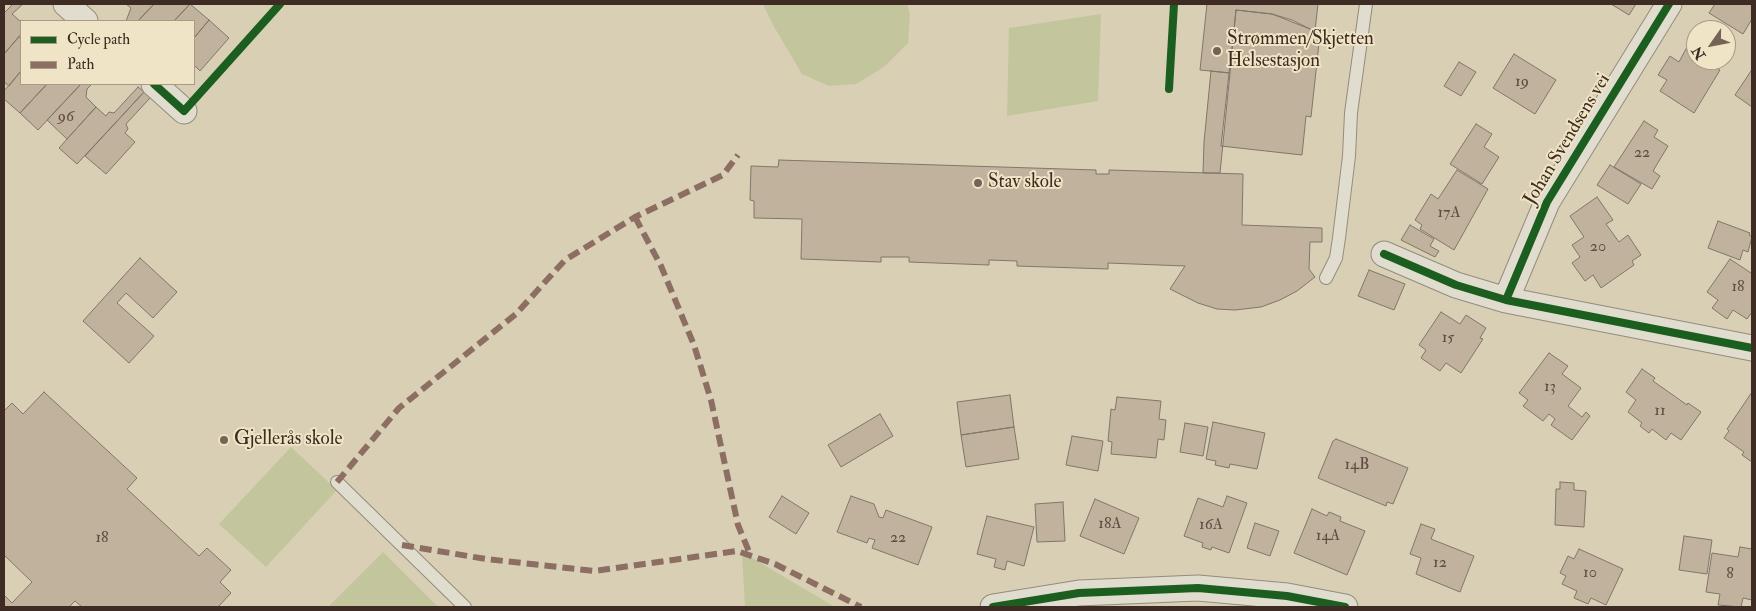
<!DOCTYPE html>
<meta charset="utf-8">
<style>
body{margin:0}
#map{position:relative;width:1756px;height:611px;overflow:hidden;background:#d8cfb5;font-family:"IM FELL Double Pica",serif}
canvas{display:block}
.frame{position:absolute;inset:0;border:5px solid #3e2b24;pointer-events:none}
.legend{position:absolute;left:20px;top:20px;width:175px;height:65px;box-sizing:border-box;background:#efe4c5;border:1px solid #a89a85;margin:0;padding:6px 9px;list-style:none;font-size:15px;color:#3e2b24}
.legend li{display:flex;align-items:center;gap:10px;height:25px}
.legend b{width:25px;border:1px solid #a89a85}
.north{position:absolute;left:1686px;top:20px;width:50px;height:50px;box-sizing:border-box;background:#efe4c5;border:1px solid #a89a85;border-radius:50%;rotate:237deg;font-size:14px;font-weight:700;line-height:20px;text-align:center;color:#3e2b24}
.north::after{content:'';display:block;margin:auto;width:18px;height:22px;background:#746457;clip-path:polygon(50% 0,100% 100%,50% 72%,0 100%)}
</style>
<div id="map">
<canvas width="1756" height="611"></canvas>
<div class="frame"></div>
<ul class="legend">
<li><b style="height:6px;background:#1b5e20"></b>Cycle path</li>
<li><b style="height:6px;background:#8d6e63"></b>Path</li>
</ul>
<div class="north">N</div>
</div>
<script>
const g = document.querySelector('canvas').getContext('2d');
g.lineJoin = 'round';
function fillPath(path, color) { g.fillStyle = color; g.fill(path, 'evenodd'); }
const toPath = rows => new Path2D(rows.map(r => 'M' + r).join(''));
function stroke(path, color, width, dash) { g.strokeStyle = color; g.lineWidth = width; g.lineCap = dash ? 'butt' : 'round'; g.setLineDash(dash || []); g.stroke(path); }
function label(font, color, halo, rows, align = 'center') {
  g.font = font + ' "IM FELL Double Pica",serif'; g.lineWidth = 4; g.setLineDash([]); g.textBaseline = 'middle'; g.strokeStyle = halo; g.fillStyle = color; for (const [text, x, y, turn = 0] of rows) {
    g.save(); g.translate(x, y); g.rotate((+turn || 0) * Math.PI / 180); g.textAlign = isNaN(turn) ? turn : align; if (halo) g.strokeText(text, 0, 0); g.fillText(text, 0, 0); g.restore();
  }
}
fillPath(toPath([
 [763,4,907,4,910,14,908,43,884,67,856,84,829,86,802,74,773,25],
 [1101,14,1098,101,1007,116,1009,28],
 [291,447,337,490,266,567,219,524],
 [383,552,438,607,328,607],
 [742,552,835,607,745,607]
]), '#c3c69d');
const building = toPath([
 [13,4,23,4,12,14,21,22,21,34,4,54,4,13,13,4],
 [126,4,154,4,138,21,126,21,131,8,126,4],
 [154,4,190,4,174,21,138,21,154,4],
 [190,4,209,20,194,38,194,21,174,21,190,4],
 [1207,4,1318,4,1315,31,1272,14,1236,10,1230,73,1200,70,1207,4],
 [1611,4,1636,4,1629,15,1611,4],
 [1715,4,1752,4,1752,19,1743,34,1709,13,1715,4],
 [1236,10,1272,14,1292,20,1320,34,1311,117,1306,116,1302,155,1221,146,1236,10],
 [209,20,229,38,200,71,194,65,194,38,209,20],
 [19,37,21,39,21,71,9,86,4,82,4,54,19,37],
 [1686,49,1696,55,1696,60,1704,60,1720,70,1694,113,1660,91,1667,80,1658,75,1670,56,1679,62,1686,49],
 [1514,54,1556,80,1535,114,1493,88,1514,54],
 [1459,62,1476,72,1461,96,1444,86,1459,62],
 [21,71,21,84,47,84,20,113,4,99,4,91,21,71],
 [1211,71,1230,73,1220,173,1203,173,1204,142,1211,71],
 [1751,71,1752,72,1752,107,1735,95,1751,71],
 [47,84,81,84,38,130,20,113,47,84],
 [81,84,92,84,87,89,86,97,96,107,67,139,47,120,81,84],
 [138,87,144,92,77,164,59,148,96,107,106,116,109,112,114,113,138,87],
 [144,92,150,98,126,124,128,129,125,133,135,142,106,174,85,156,144,92],
 [1644,121,1658,130,1654,137,1668,146,1653,171,1660,176,1652,189,1614,167,1644,121],
 [1476,124,1492,134,1484,147,1499,157,1482,184,1450,164,1476,124],
 [779,160,1096,170,1096,174,1109,174,1109,170,1243,174,1242,225,1322,228,1322,242,1310,242,1309,269,1315,277,1297,291,1280,300,1261,307,1235,310,1217,309,1198,303,1170,289,1185,266,1108,263,1108,269,1017,266,1017,261,989,260,989,265,909,262,909,257,881,257,881,262,801,259,802,219,754,218,754,201,750,200,751,166,778,167,779,160],
 [1610,165,1641,184,1628,204,1597,185,1610,165],
 [1457,170,1488,189,1454,250,1420,229,1422,225,1415,220,1431,194,1438,199,1457,170],
 [1597,197,1613,220,1606,224,1619,242,1628,235,1641,255,1632,261,1634,265,1601,288,1593,275,1585,281,1572,263,1580,257,1572,245,1584,237,1570,216,1597,197],
 [1718,221,1750,233,1749,235,1752,237,1748,252,1743,250,1740,260,1708,248,1718,221],
 [1410,225,1434,239,1430,246,1439,251,1435,257,1401,240,1410,225],
 [140,258,177,292,153,318,126,293,117,303,154,336,129,363,83,321,140,258],
 [1730,259,1751,273,1752,272,1752,312,1747,319,1733,310,1727,319,1712,308,1718,300,1707,292,1730,259],
 [1369,270,1405,284,1394,310,1358,296,1369,270],
 [1441,312,1460,324,1466,315,1486,328,1480,338,1483,339,1461,373,1446,363,1440,371,1421,358,1426,350,1419,345,1441,312],
 [1549,353,1568,366,1562,374,1581,388,1568,406,1582,417,1586,412,1590,416,1572,440,1551,425,1555,419,1549,414,1543,421,1523,406,1528,400,1519,393,1549,353],
 [1642,369,1655,378,1653,381,1687,405,1688,403,1701,412,1681,440,1671,433,1666,440,1652,429,1649,433,1640,426,1642,423,1628,412,1636,400,1626,392,1642,369],
 [44,392,137,478,127,489,199,556,207,548,231,570,220,582,231,593,218,607,82,607,75,601,69,607,4,607,4,595,12,603,32,582,4,555,4,411,12,403,23,414,44,392],
 [1752,392,1752,462,1742,455,1744,452,1724,438,1729,431,1727,429,1752,392],
 [1010,395,1014,427,961,435,957,402,1010,395],
 [1117,397,1161,401,1159,419,1166,420,1164,440,1158,439,1156,458,1111,454,1112,442,1108,441,1111,409,1115,410,1117,397],
 [880,414,893,436,841,467,828,445,880,414],
 [1213,422,1265,433,1257,469,1230,464,1229,468,1215,465,1216,461,1206,459,1213,422],
 [1185,423,1208,427,1203,456,1180,452,1185,423],
 [1014,427,1019,459,966,467,961,435,1014,427],
 [1072,436,1103,441,1098,471,1066,465,1072,436],
 [1336,439,1408,468,1393,504,1387,502,1386,506,1318,478,1333,441,1336,439],
 [1560,482,1574,483,1574,490,1586,491,1584,527,1555,525,1556,489,1560,489,1560,482],
 [782,496,809,513,796,534,769,517,782,496],
 [851,496,874,504,879,517,883,518,886,510,932,527,918,565,872,548,875,540,869,538,867,543,837,532,851,496],
 [1227,496,1247,503,1229,553,1212,547,1211,550,1202,547,1203,543,1184,536,1198,498,1223,507,1227,496],
 [1095,499,1139,518,1124,554,1080,536,1095,499],
 [1063,502,1065,541,1037,542,1035,504,1063,502],
 [1312,509,1327,516,1329,512,1341,517,1340,521,1365,531,1347,575,1294,553,1312,509],
 [987,516,1034,527,1024,566,1007,561,1005,570,994,567,996,559,977,554,987,516],
 [1255,523,1279,531,1270,556,1247,548,1255,523],
 [1421,524,1435,529,1431,539,1474,556,1460,592,1416,574,1421,558,1410,554,1421,524],
 [1684,536,1712,540,1707,574,1679,570,1684,536],
 [1740,547,1752,549,1752,600,1743,598,1741,607,1718,605,1720,594,1706,592,1712,553,1738,557,1740,547],
 [1579,549,1623,569,1606,605,1591,598,1588,604,1574,598,1577,591,1562,584,1566,576,1560,573,1568,556,1574,559,1579,549]
]);
fillPath(building, '#c1b29d');
stroke(building, '#7f776a', 1);
const service = toPath([
 [1326,278,1336,258,1339,238,1349,156,1351,113,1366,4],
 [337,482,465,607]
]);
const minor = toPath([
 [66,4,85,21],
 [154,84,184,111],
 [1384,254,1456,285,1506,300,1752,348],
 [1506,300,1547,202,1669,4],
 [993,607,1079,593,1198,588,1287,596,1345,607]
]);
stroke(service, '#948c7d', 14);
stroke(minor, '#948c7d', 27);
stroke(service, '#e0dcce', 12);
stroke(minor, '#e0dcce', 25);
stroke(toPath([
 [635,217,661,266,694,345,711,400,738,525,750,554],
 [337,482,399,408,516,314,565,260,635,217,723,175,738,155],
 [402,545,486,559,594,571,737,551,775,564,861,607]
]), '#8d6e63', 6, [12, 6]);
stroke(toPath([
 [154,84,184,111,280,4],
 [1169,89,1174,4],
 [1384,254,1456,285,1506,300,1752,348],
 [1506,300,1547,202,1669,4],
 [993,607,1079,593,1198,588,1287,596,1345,607]
]), '#1b5e20', 8);
for (const [x, y, r, color] of [
 [1217,51,5,"#746457"],
 [978,183,5,"#746457"],
 [224,440,5,"#746457"]
]) { const dot = new Path2D(); dot.arc(x, y, r, 0, 2 * Math.PI); g.fillStyle = color; g.fill(dot); stroke(dot, '#efe4c5', 2); }
label('16px', '#5f4d42', null, [
 ["19",1522,83],
 ["96",66,118],
 ["22",1642,154],
 ["17A",1449,214],
 ["20",1598,248],
 ["18",1738,288],
 ["15",1448,339],
 ["13",1550,388],
 ["11",1660,412],
 ["14B",1357,466],
 ["18A",1110,525],
 ["16A",1211,526],
 ["14A",1328,537],
 ["18",102,539],
 ["22",898,539],
 ["12",1440,564],
 ["10",1590,574],
 ["8",1730,575]
]);
label('19px', '#3e2b24', '#efe4c5', [
 ["Strømmen/Skjetten",1227,40],
 ["Helsestasjon",1227,62],
 ["Stav skole",988,183],
 ["Gjellerås skole",234,440]
], 'left');
label('19px', '#3e2b24', '#efe4c5', [
 ["Johan Svendsens vei",1568,140,-59]
]);
</script>
